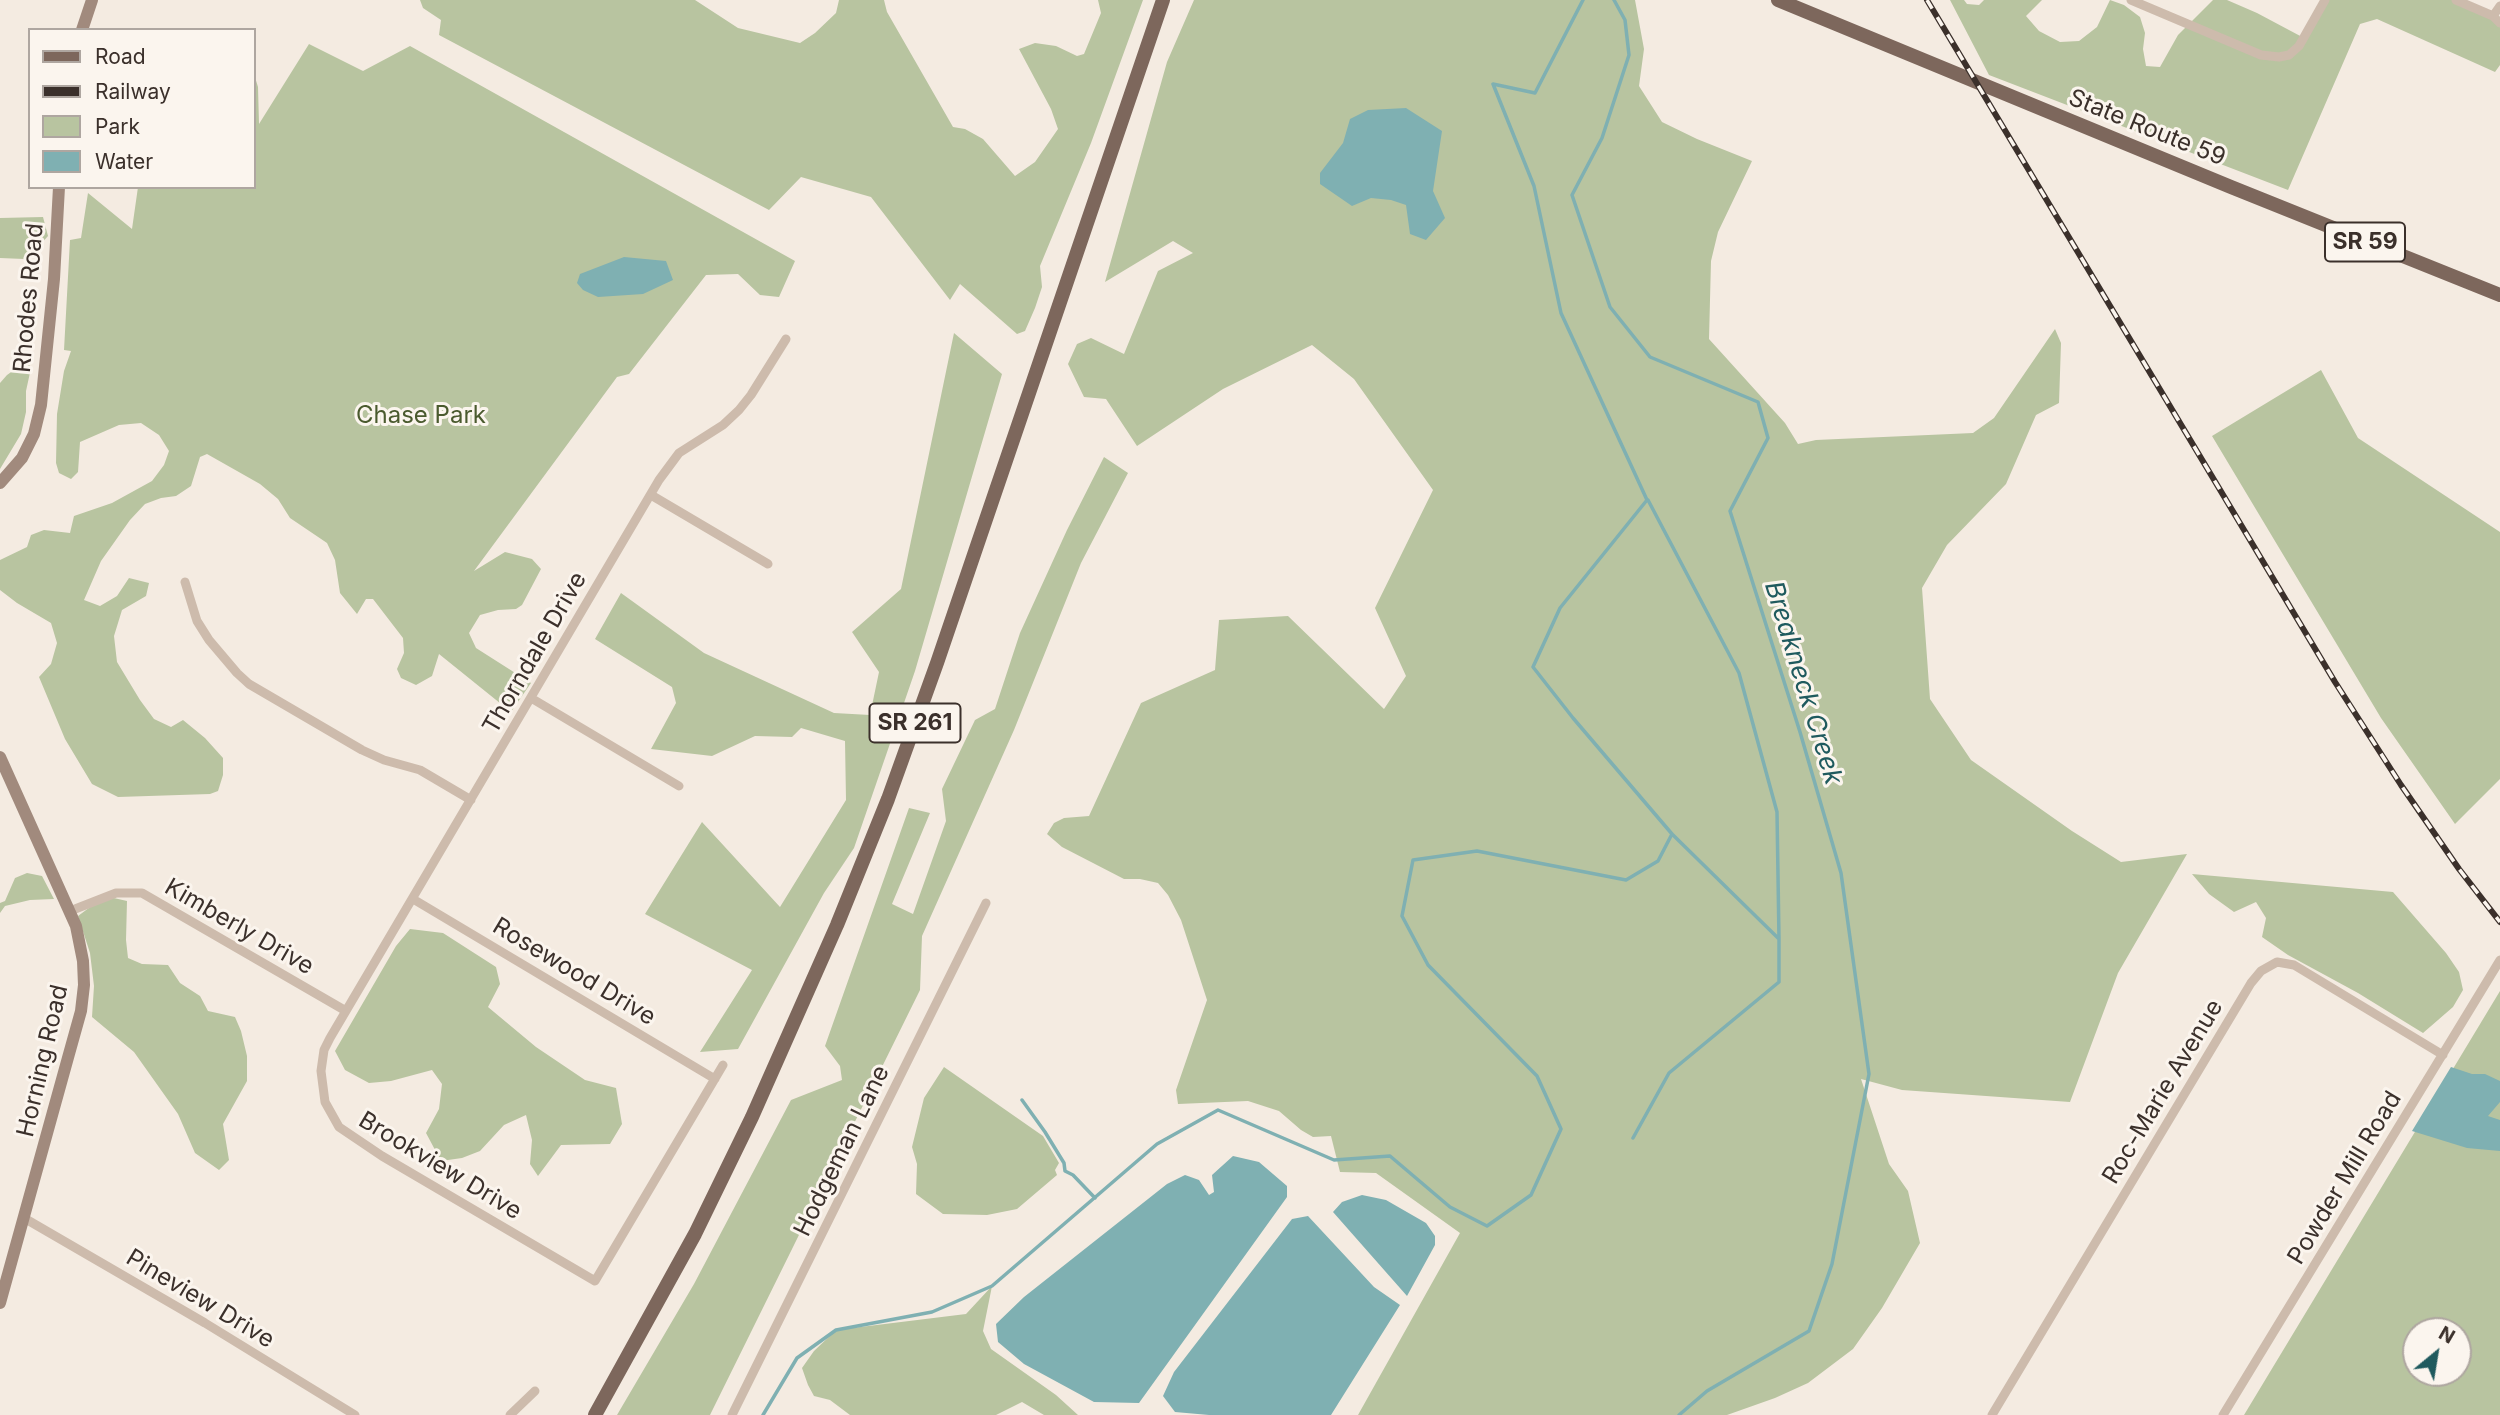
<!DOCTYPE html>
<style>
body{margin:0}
#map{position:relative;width:2500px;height:1415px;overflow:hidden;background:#f4ebe1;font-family:Inter,sans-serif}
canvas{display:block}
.legend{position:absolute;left:28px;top:28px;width:228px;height:161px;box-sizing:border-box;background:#fbf5ee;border:2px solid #aea6a0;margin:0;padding:9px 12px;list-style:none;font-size:21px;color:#3b302b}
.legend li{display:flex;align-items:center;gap:14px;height:35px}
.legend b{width:35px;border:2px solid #aea6a0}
.north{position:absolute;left:2402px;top:1317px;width:70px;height:70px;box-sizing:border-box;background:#fbf5ee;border:2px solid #aea6a0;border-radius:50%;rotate:30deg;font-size:19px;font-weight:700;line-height:28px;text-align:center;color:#3b302b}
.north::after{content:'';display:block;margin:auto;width:24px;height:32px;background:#1f5a5e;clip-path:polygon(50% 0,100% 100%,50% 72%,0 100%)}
</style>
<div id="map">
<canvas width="2500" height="1415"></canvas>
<ul class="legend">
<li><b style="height:9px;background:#7d675c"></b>Road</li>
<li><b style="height:9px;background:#3b302b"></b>Railway</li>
<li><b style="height:19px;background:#b8c4a0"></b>Park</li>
<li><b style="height:19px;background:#7fb0b2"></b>Water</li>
</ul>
<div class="north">N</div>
</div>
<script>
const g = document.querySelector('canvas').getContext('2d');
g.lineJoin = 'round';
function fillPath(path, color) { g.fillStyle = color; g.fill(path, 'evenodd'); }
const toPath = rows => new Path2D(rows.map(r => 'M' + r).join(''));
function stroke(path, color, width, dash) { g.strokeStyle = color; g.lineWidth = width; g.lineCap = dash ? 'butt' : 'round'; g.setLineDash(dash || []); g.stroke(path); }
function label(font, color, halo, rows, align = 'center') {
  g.font = font + ' Inter,sans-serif'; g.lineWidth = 6; g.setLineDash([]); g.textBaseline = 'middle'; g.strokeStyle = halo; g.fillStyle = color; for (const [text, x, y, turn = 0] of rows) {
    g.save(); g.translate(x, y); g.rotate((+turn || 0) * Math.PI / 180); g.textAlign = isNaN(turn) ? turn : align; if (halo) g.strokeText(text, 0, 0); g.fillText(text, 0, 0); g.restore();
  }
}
fillPath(toPath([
 [420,0,695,0,738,28,800,43,815,33,836,13,839,0,884,0,887,12,953,127,965,129,983,139,1015,176,1035,162,1058,129,1051,109,1019,49,1035,43,1056,46,1077,56,1084,54,1101,13,1098,0,1143,0,1091,143,1040,266,1042,287,1035,308,1025,331,1017,334,960,284,950,300,871,197,801,177,769,210,439,35,441,20,423,8],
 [1194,0,1635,0,1644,49,1639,86,1662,122,1697,139,1752,161,1718,232,1711,261,1709,339,1785,423,1798,444,1816,440,1973,433,1994,418,2055,329,2061,343,2059,403,2036,415,2006,484,1947,545,1922,588,1930,699,1971,760,2072,831,2121,862,2187,854,2118,973,2070,1102,1902,1090,1861,1079,1889,1164,1908,1191,1920,1243,1882,1308,1853,1349,1808,1383,1775,1398,1727,1415,1358,1415,1460,1233,1376,1173,1340,1172,1331,1136,1313,1137,1301,1130,1279,1111,1248,1101,1178,1104,1176,1090,1207,1000,1181,920,1168,895,1158,883,1140,879,1124,879,1062,847,1047,834,1054,823,1064,818,1089,816,1141,703,1215,670,1219,620,1288,616,1384,709,1406,676,1375,608,1433,490,1354,379,1312,345,1223,389,1137,446,1106,399,1084,397,1068,364,1077,344,1091,338,1124,354,1158,271,1193,253,1173,241,1105,282,1167,62],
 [1950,0,1964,0,1967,4,1979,5,1984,0,2042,0,2026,16,2039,31,2060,42,2079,41,2097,27,2110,0,2124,5,2140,17,2145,33,2143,49,2146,66,2160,67,2178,35,2213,0,2227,0,2257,13,2304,38,2324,0,2456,0,2500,23,2500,65,2495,72,2377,19,2360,24,2288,190,1989,75],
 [309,44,363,71,410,46,795,261,779,297,760,295,738,274,706,275,629,374,617,377,474,571,505,552,532,559,541,569,522,605,516,609,498,610,480,615,469,633,476,648,531,683,511,712,439,654,432,676,416,685,401,678,397,669,404,653,403,638,373,599,366,599,357,614,340,593,335,560,327,543,290,518,278,499,260,484,207,454,200,457,191,486,176,496,161,498,145,504,130,520,101,561,84,600,100,606,117,596,129,578,149,583,146,596,122,610,114,636,117,662,140,700,154,719,171,727,183,720,205,738,223,758,223,775,218,791,210,794,118,797,92,784,65,739,39,677,51,664,57,643,51,623,17,603,0,590,0,560,27,547,31,535,44,530,70,533,74,516,112,503,152,481,164,465,169,451,159,435,141,423,119,425,80,442,78,472,71,479,59,473,56,463,57,414,64,371,71,351,64,350,70,240,81,238,88,193,132,229,138,187,254,187,254,74,258,87,259,124],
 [43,217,48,236,41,244,24,259,0,258,0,218],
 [954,333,1002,374,915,671,854,848,824,893,738,1049,700,1052,752,970,645,914,702,822,780,907,846,800,845,741,801,728,792,737,755,736,712,756,651,749,676,703,672,687,595,639,621,593,704,653,834,713,870,715,879,672,852,632,901,589],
 [24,363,28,363,31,368,26,391,26,412,21,434,0,469,0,383,7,375],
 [2321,370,2358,438,2500,532,2500,779,2455,824,2381,718,2212,436],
 [1104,457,1128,473,1081,563,1014,730,922,936,920,990,710,1415,617,1415,694,1284,791,1100,842,1080,840,1066,825,1046,909,808,930,813,892,904,913,914,946,821,942,789,975,720,995,709,1020,633,1067,530],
 [27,873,42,876,54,899,30,900,5,906,0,913,0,903,5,901,15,878],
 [2192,874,2393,892,2446,953,2459,972,2463,990,2453,1007,2423,1033,2358,993,2288,955,2262,937,2266,918,2256,902,2234,912,2209,894],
 [105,896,127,901,126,940,128,958,142,964,168,965,180,983,200,996,208,1011,235,1017,241,1031,247,1056,247,1081,223,1124,229,1160,219,1170,195,1153,178,1114,134,1052,92,1017,94,986,90,953,78,916],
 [410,929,443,933,496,967,500,984,488,1007,536,1047,585,1080,616,1088,622,1124,610,1144,561,1145,538,1176,530,1164,532,1140,526,1115,504,1125,480,1151,462,1158,441,1161,426,1133,439,1109,442,1084,432,1070,391,1081,369,1083,345,1070,335,1051,396,946],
 [2500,991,2500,1415,2244,1415],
 [2416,1331,2458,1331,2458,1373,2416,1373],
 [944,1067,1043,1136,1059,1163,1055,1170,1057,1175,1017,1209,987,1215,943,1214,916,1194,917,1164,912,1147,924,1098],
 [992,1286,983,1331,991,1349,1056,1395,1078,1415,1044,1415,1022,1402,996,1415,850,1415,830,1400,814,1396,808,1385,802,1368,814,1351,836,1330,966,1314]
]), '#b8c4a0');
fillPath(toPath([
 [1406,108,1442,131,1433,191,1445,218,1426,240,1410,234,1406,205,1391,200,1371,198,1352,206,1320,184,1320,173,1343,143,1350,119,1368,110],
 [624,257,666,261,673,280,643,294,598,297,583,290,577,283,580,274],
 [2451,1067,2472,1074,2485,1074,2500,1081,2500,1102,2488,1116,2500,1120,2500,1151,2467,1148,2412,1131],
 [1233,1156,1259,1162,1287,1186,1287,1197,1139,1403,1094,1402,1024,1364,998,1342,996,1324,1024,1297,1167,1184,1185,1175,1199,1180,1209,1195,1214,1192,1212,1175],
 [1362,1195,1386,1200,1426,1223,1435,1236,1435,1245,1407,1296,1333,1212,1342,1202],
 [1308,1216,1374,1287,1400,1305,1331,1415,1209,1415,1175,1412,1163,1396,1174,1372,1292,1219]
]), '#7fb0b2');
stroke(toPath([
 [1614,0,1625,20,1629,55,1602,138,1572,195,1610,307,1650,357,1758,402,1768,438,1730,511,1800,732,1841,873,1869,1074,1832,1264,1809,1331,1707,1391,1679,1415],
 [1648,500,1739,673,1777,812,1779,939],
 [1022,1100,1045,1132,1064,1163,1065,1171,1073,1175,1095,1198],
 [1633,1138,1669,1073,1779,982,1779,939,1672,834],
 [763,1415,797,1358,836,1330,932,1312,992,1286,1157,1144,1218,1110,1334,1160,1390,1156,1450,1207,1487,1226,1531,1195,1561,1129,1537,1076,1428,965,1402,916,1413,860,1477,851,1626,880,1658,861,1672,834,1573,718,1533,667,1560,608,1647,500,1561,313,1534,186,1493,84,1535,93,1583,0]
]), '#7fb0b2', 3.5);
stroke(toPath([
 [2131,0,2261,55,2279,57,2289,55,2299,46,2325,0],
 [2456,0,2493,16,2500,23],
 [2493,16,2500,6],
 [651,495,768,564],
 [185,582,197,621,209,640,237,673,249,684,362,750,384,760,420,770,471,800],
 [531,698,679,786],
 [413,899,715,1079],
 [70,911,116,893,142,893,346,1011],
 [723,1065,595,1281,382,1156,339,1127,325,1102,321,1071,324,1050,330,1038,659,480,679,453,723,425,739,410,751,395,786,339],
 [24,1218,205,1323,355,1415],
 [510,1415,535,1391],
 [732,1415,986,903],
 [1992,1415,2251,983,2261,971,2277,962,2294,965,2443,1055],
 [2223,1415,2500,960]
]), '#cdbbac', 9);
stroke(toPath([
 [82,30,92,0],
 [0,483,22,458,34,434,41,405,54,279,59,187],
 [0,757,76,926,83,961,84,985,81,1011,69,1054,0,1303]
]), '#a18a7d', 12);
stroke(toPath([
 [1778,0,2231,187,2500,295],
 [595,1415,695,1234,752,1117,837,925,888,799,937,663,1163,0]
]), '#7d675c', 14);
const rail = toPath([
 [1927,0,2335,682,2401,785,2459,869,2500,922]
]);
stroke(rail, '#3b302b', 6);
stroke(rail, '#fbf5ee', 3.5, [10]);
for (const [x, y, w] of [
 [2365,242,80],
 [915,723,91]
]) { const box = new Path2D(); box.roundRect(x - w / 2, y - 19.5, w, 39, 5); g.fillStyle = '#fbf5ee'; g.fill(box); stroke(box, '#3b302b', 2); }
label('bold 23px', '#3b302b', null, [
 ["SR 59",2365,242],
 ["SR 261",915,723]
]);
label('24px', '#3b302b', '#fbf5ee', [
 ["State Route 59",2147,128,22],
 ["Rhodes Road",29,298,-85],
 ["Thorndale Drive",535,653,-60],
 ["Kimberly Drive",239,927,30],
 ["Rosewood Drive",574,972,31],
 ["Horning Road",43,1061,-77],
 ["Roc-Marie Avenue",2163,1092,-59],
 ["Hodgeman Lane",842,1151,-64],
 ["Brookview Drive",440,1166,31],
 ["Powder Mill Road",2345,1178,-59],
 ["Pineview Drive",200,1299,31]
]);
label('24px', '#4a5a2e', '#fbf5ee', [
 ["Chase Park",421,416]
]);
label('italic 26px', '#1f5a5e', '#fbf5ee', [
 ["Breakneck Creek",1803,683,73]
]);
</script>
